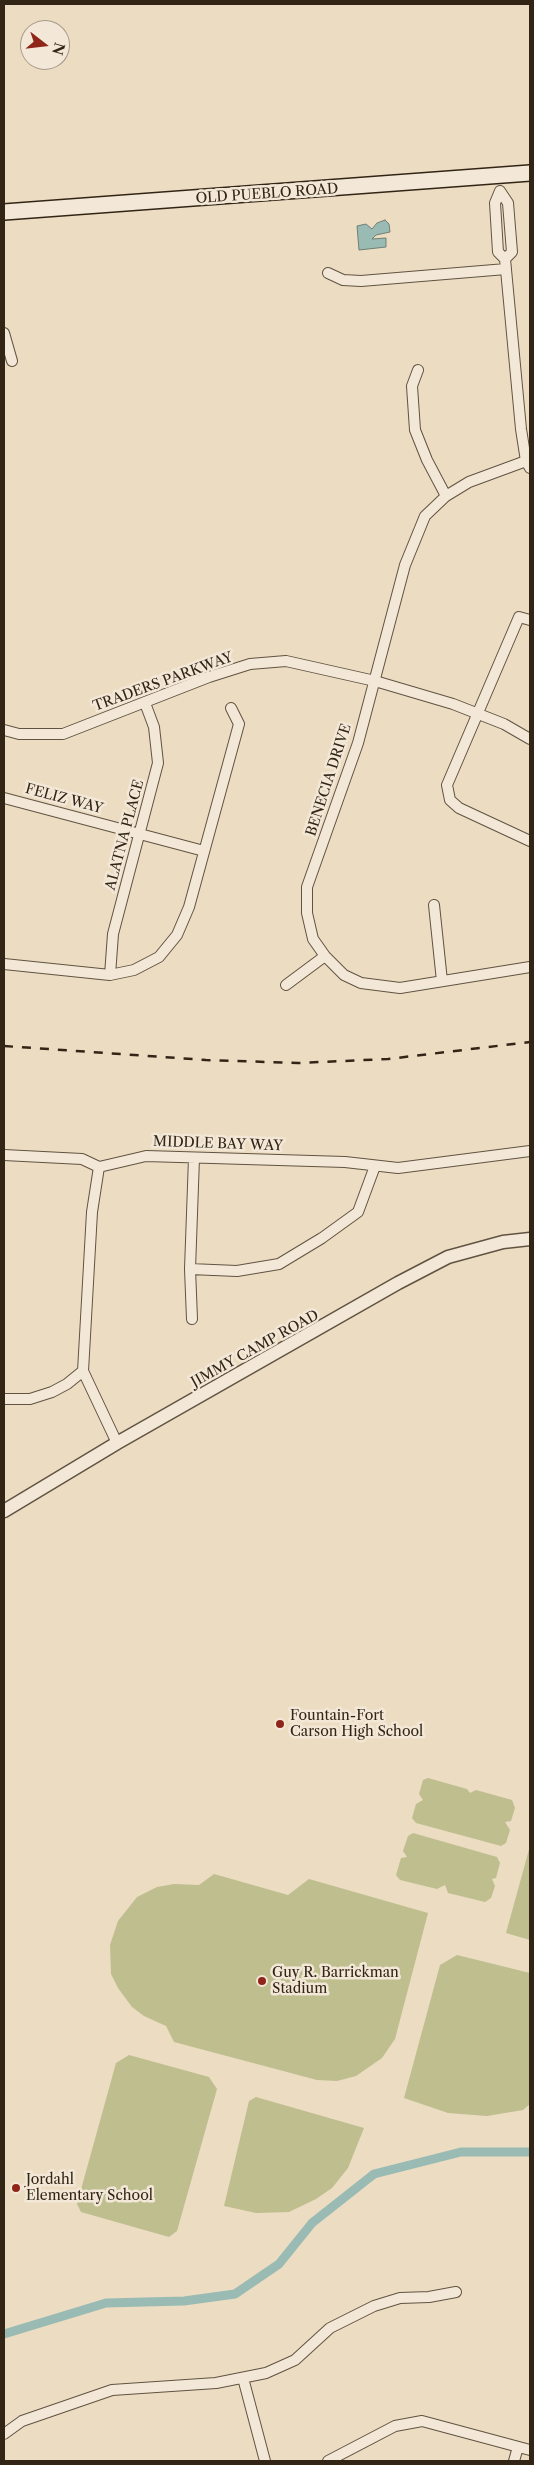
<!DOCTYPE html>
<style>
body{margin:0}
#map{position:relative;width:534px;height:2465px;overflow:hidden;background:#ecdcc2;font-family:"Libre Caslon Text",serif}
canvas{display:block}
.frame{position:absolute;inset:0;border:5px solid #322516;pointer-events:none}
.north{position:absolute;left:20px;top:20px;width:50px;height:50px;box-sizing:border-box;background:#f3e8d7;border:1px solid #a69a8a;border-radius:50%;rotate:106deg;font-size:14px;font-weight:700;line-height:20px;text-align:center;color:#322516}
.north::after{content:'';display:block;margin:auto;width:18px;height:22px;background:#8f2418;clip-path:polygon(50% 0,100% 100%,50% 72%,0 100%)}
</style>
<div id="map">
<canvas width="534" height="2465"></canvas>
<div class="frame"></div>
<div class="north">N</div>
</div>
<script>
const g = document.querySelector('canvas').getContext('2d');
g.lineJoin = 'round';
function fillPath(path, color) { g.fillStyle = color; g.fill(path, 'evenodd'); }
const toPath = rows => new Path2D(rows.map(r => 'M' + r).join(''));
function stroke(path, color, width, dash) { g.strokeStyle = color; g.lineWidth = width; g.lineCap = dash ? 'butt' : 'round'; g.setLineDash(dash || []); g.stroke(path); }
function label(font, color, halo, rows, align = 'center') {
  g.font = font + ' "Libre Caslon Text",serif'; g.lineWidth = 5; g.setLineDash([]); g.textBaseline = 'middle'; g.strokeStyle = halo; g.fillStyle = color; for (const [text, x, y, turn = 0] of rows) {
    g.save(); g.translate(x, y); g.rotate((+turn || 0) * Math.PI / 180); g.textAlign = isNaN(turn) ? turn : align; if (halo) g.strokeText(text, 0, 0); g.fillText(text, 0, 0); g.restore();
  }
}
fillPath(toPath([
 [428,1778,467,1789,470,1793,476,1790,512,1800,515,1808,511,1821,505,1822,510,1830,506,1843,501,1846,416,1823,412,1818,416,1804,423,1800,419,1794,423,1780],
 [413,1833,497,1857,500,1863,496,1878,492,1879,495,1886,491,1898,485,1902,448,1893,445,1885,437,1889,400,1880,396,1875,401,1858,407,1857,403,1851,408,1836],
 [530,1846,530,1940,506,1933],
 [214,1874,288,1895,309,1879,428,1913,395,2039,382,2058,356,2076,337,2081,317,2080,174,2042,166,2026,144,2016,132,2007,118,1988,111,1974,110,1945,118,1921,137,1897,157,1887,174,1884,199,1885],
 [457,1955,530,1973,530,2104,523,2110,487,2116,448,2113,404,2098,440,1965],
 [129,2055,209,2077,217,2089,177,2231,169,2237,81,2212,77,2204,116,2063],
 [256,2097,364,2128,348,2168,332,2188,316,2199,289,2212,256,2213,224,2206,249,2101]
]), '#bebe8f');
const water = toPath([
 [385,220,389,224,390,232,376,235,372,239,386,238,386,247,359,250,357,226,366,224,372,229,377,223,385,220]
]);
fillPath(water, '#99bbb4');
stroke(water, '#707f75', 1);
stroke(toPath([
 [4,2334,106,2303,184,2301,235,2294,279,2264,312,2223,374,2174,461,2152,530,2152]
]), '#99bbb4', 9);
const minor = toPath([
 [500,191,508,203,512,252,505,259,498,252,495,203,500,191],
 [505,259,521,429,526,461,530,468],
 [328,273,343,280,361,281,506,269],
 [4,333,12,361],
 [418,370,412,386,415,430,427,460,446,496],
 [526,461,469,482,446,496,425,516,405,565,358,743,307,887,307,913,313,939,325,956,344,975,361,983,400,988,530,967],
 [530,620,519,617,447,785,450,800,459,808,530,841],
 [4,730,19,734,63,734,209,677,250,664,286,661,375,681,453,704,504,724,530,739],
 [4,798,204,851],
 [434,905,442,981],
 [4,964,110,975,134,970,159,957,177,935,189,907,239,724,231,708],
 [110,975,113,934,158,763,154,727,145,703],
 [286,985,325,956],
 [4,1155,82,1159,99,1167],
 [190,1269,237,1271,279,1264,322,1238,358,1212,375,1166],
 [192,1319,190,1269,194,1158],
 [4,1399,30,1399,52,1392,67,1384,83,1371],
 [117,1443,83,1371,92,1212,99,1167,146,1156,345,1162,398,1168,530,1151],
 [243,2378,265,2461],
 [4,2434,22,2421,112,2390,216,2383,266,2373,295,2360,330,2328,374,2306,400,2298,429,2297,456,2292],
 [328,2461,395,2426,422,2421,530,2450],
 [514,2461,518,2447]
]);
const tertiary = toPath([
 [4,1511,117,1443,398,1283,448,1257,503,1242,530,1239]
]);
const secondary = toPath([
 [4,212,530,173]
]);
stroke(minor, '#605341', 12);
stroke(tertiary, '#605341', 15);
stroke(secondary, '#322516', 18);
stroke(minor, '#f3e8d7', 10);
stroke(tertiary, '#f3e8d7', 12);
stroke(secondary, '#f3e8d7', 15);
stroke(toPath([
 [4,1046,206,1060,298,1063,388,1059,530,1042]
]), '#322516', 2.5, [9, 9]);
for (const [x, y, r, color] of [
 [280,1724,5,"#8f2418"],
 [262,1981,5,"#8f2418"],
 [16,2188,5,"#8f2418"]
]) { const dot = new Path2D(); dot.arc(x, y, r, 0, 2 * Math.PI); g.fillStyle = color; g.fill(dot); stroke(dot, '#f3e8d7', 2); }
label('14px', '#322516', '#f3e8d7', [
 ["OLD PUEBLO ROAD",267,194,-4],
 ["TRADERS PARKWAY",163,682,-20],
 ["BENECIA DRIVE",329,780,-72],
 ["FELIZ WAY",64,799,15],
 ["ALATNA PLACE",125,835,-75],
 ["MIDDLE BAY WAY",218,1144,2],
 ["JIMMY CAMP ROAD",255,1349,-29]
]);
label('14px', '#322516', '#f3e8d7', [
 ["Fountain-Fort",290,1716],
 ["Carson High School",290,1732],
 ["Guy R. Barrickman",272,1973],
 ["Stadium",272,1989],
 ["Jordahl",26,2180],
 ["Elementary School",26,2196]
], 'left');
</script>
